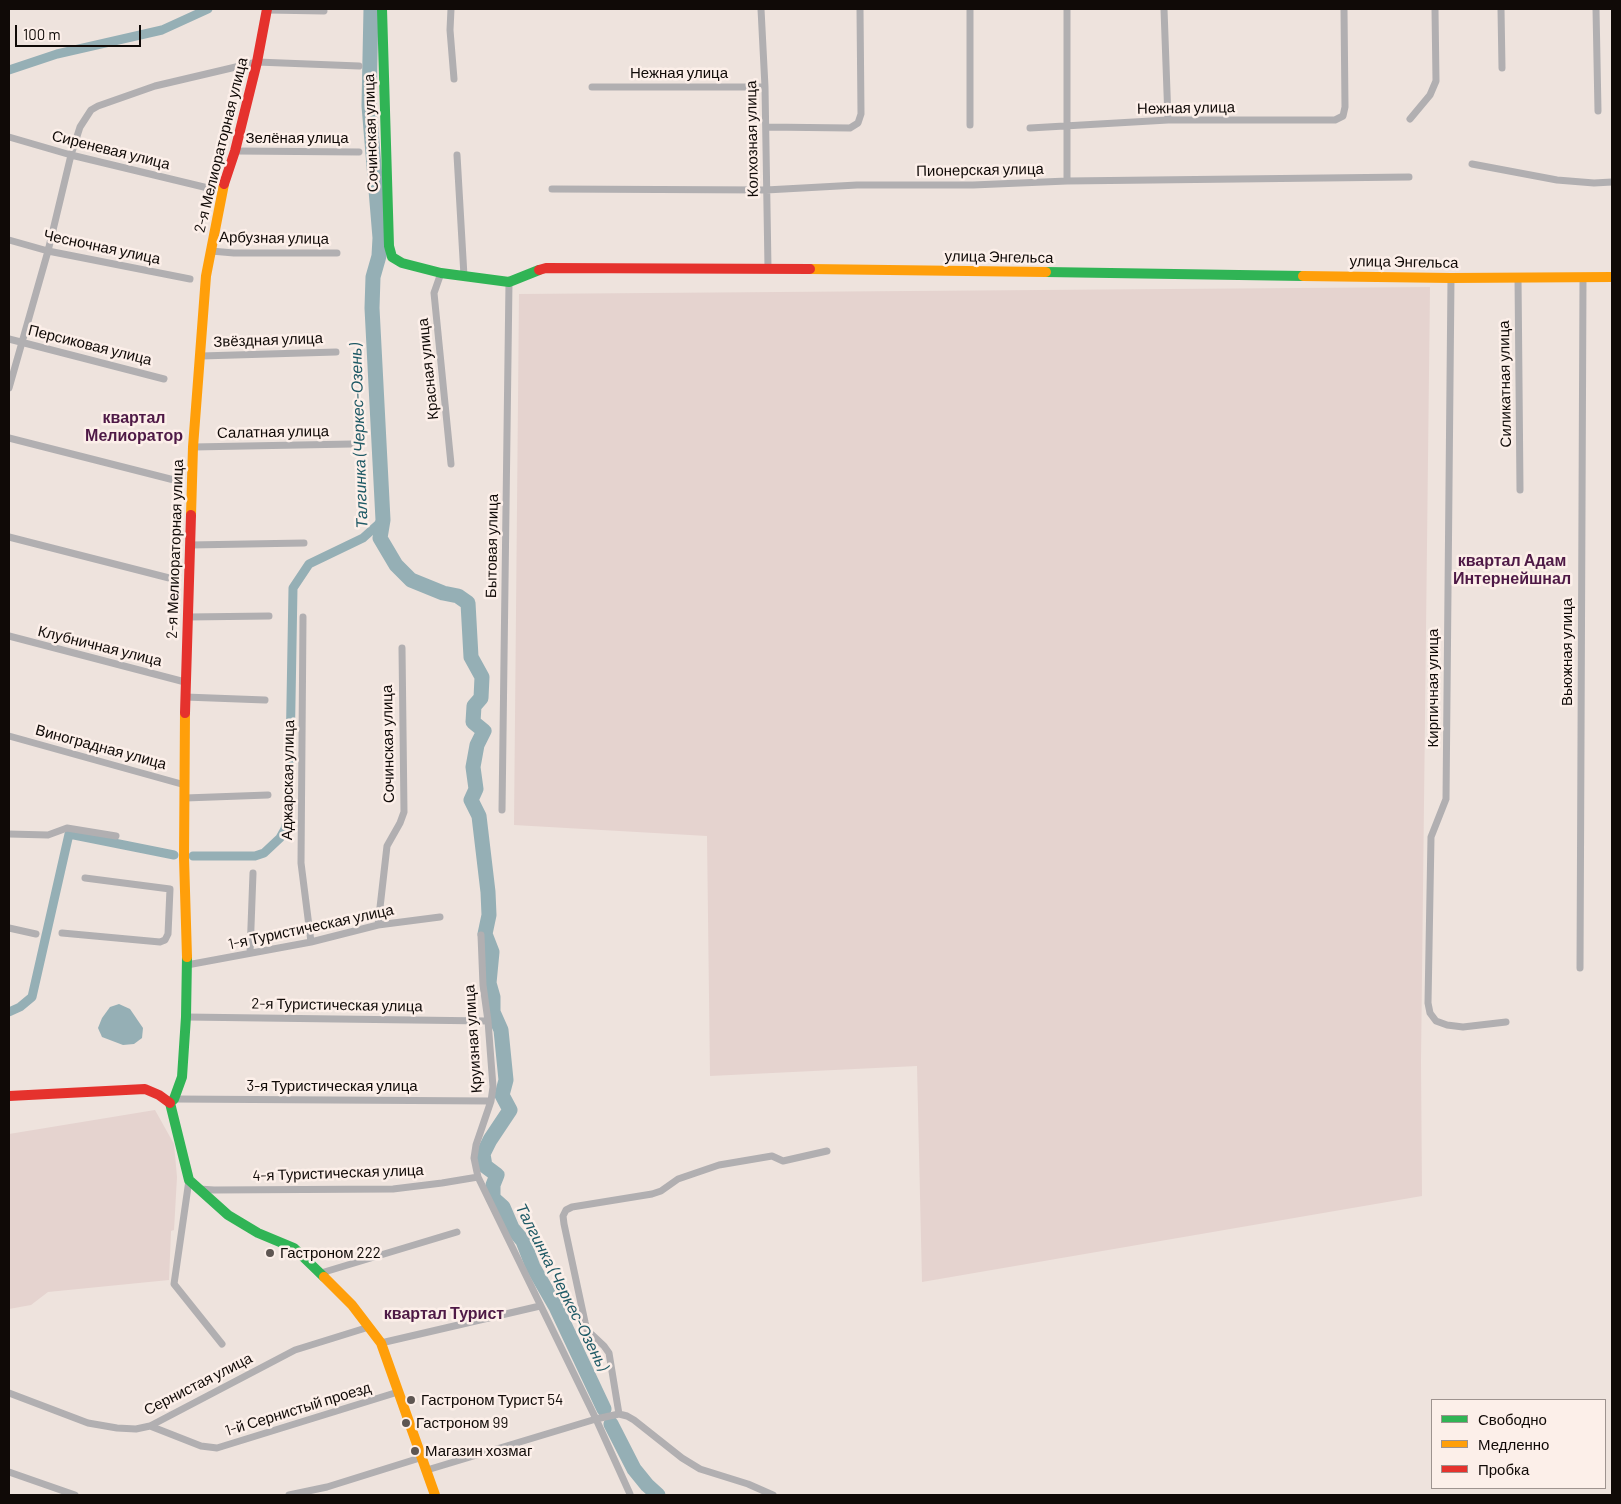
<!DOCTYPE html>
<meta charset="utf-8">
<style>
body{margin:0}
#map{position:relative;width:1621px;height:1504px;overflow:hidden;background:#eee3dd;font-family:Barlow,sans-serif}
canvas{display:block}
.frame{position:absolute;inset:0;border:10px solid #100a07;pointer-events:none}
.legend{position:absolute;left:1431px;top:1399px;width:175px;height:90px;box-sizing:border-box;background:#fcefe9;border:1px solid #9e938f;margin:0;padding:6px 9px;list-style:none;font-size:15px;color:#100a07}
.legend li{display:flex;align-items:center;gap:10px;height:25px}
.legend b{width:25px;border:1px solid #9e938f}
.scale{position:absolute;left:15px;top:25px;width:126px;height:22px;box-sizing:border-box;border:2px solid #100a07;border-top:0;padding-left:6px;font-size:15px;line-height:18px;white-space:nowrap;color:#100a07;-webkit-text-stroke:4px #fcefe9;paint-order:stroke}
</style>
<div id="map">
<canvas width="1621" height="1504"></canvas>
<div class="frame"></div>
<ul class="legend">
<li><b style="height:6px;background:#30b455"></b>Свободно</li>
<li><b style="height:6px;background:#ff9f0a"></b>Медленно</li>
<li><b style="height:6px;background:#e5322d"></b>Пробка</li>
</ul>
<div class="scale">100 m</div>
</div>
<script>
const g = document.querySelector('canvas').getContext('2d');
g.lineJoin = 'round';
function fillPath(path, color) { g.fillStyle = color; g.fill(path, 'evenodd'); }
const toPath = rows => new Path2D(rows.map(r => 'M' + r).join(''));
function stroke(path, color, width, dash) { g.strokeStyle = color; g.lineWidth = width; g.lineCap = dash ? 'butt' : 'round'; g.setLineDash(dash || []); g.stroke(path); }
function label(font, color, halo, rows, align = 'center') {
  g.font = font + ' Barlow,sans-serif'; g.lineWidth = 5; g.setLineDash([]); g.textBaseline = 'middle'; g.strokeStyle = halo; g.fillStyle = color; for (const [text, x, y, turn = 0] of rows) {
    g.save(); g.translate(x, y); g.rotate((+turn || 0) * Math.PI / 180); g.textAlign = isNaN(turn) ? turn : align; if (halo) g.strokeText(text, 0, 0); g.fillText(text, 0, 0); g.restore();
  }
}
fillPath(toPath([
 [1430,287,1421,1061,1422,1196,922,1282,917,1066,710,1076,707,836,514,825,519,294],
 [155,1110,174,1144,177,1177,174,1230,171,1231,169,1280,48,1292,31,1305,9,1309,9,1134]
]), '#e5d3cf');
fillPath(toPath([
 [119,1004,130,1009,143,1028,142,1038,134,1044,123,1045,102,1037,98,1028,102,1018,110,1007]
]), '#95afb5');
stroke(toPath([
 [9,70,57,54,162,30,208,9],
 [193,856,255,856,264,853,280,838,285,829,289,814,293,588,309,564,363,538,383,520],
 [9,1012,20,1007,32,997,69,834,174,855]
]), '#95afb5', 9);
stroke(toPath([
 [371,9,369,106,380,238,379,256,373,277,372,308,383,520,380,538,396,565,411,580,443,593,458,596,468,603,471,657,482,677,481,698,474,706,473,722,484,731,477,745,473,767,476,789,471,800,479,816,488,892,489,915,485,934,492,952,489,983,493,997,493,1012,501,1030,506,1080,502,1095,510,1110,490,1140,483,1154,485,1166,497,1175,493,1185,493,1198,503,1207,512,1228,523,1241,533,1267,556,1307,604,1409],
 [611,1424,634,1469,647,1485,658,1495]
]), '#95afb5', 15);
stroke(toPath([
 [451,9,450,30,454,79],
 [761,9,765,87,768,268],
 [970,9,970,125],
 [1067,9,1067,181],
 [1164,9,1168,120],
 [1501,9,1502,68],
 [1596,9,1598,111],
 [267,10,324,11],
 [592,87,765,87],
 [1410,119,1430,95,1436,81,1435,9],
 [766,127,850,128,858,123,861,114,860,9],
 [1030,128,1168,120,1335,120,1343,116,1345,107,1344,9],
 [9,137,71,155,208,188],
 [235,151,359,152],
 [457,155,464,276],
 [1472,164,1557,180,1594,183,1612,182],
 [552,189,766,190,857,185,973,185,1067,181,1409,177],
 [9,240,48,251,190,279],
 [211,251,234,253,337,253],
 [441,273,434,293,451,464],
 [1518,277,1520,490],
 [1451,278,1446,799,1431,837,1428,1003,1430,1013,1436,1021,1447,1025,1463,1027,1506,1022],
 [9,339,164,379],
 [201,356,336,352],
 [9,388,48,251,71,155,80,127,91,110,98,106,155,86,257,62,359,66],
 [9,438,178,481],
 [193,447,352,444],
 [9,537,173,579],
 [190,545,304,543],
 [188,617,269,616],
 [303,617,301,863,311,942],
 [9,636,185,682],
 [185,697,265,700],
 [9,736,185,785],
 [185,798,268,795],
 [502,810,509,282],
 [9,834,48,835,67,828,116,836],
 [378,925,387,846,400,823,404,812,402,648],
 [9,928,36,934],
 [62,933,160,942,165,940,168,934,170,889,85,878],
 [481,935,483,985,488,1021,493,1087,491,1101,476,1145,474,1158,478,1177,596,1419,630,1494],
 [250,953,253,873],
 [187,965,311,942,378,925,440,917],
 [1580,968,1583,277],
 [186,1017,488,1021],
 [174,1099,491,1101],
 [189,1180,174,1284,222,1344],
 [199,1189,214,1190,393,1189,442,1183,478,1177],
 [321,1273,457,1232],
 [381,1343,540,1306],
 [9,1393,88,1423,117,1428,136,1429,150,1426,295,1350,369,1327],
 [619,1414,609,1353,604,1346,587,1330,585,1322,564,1224,563,1216,566,1210,572,1207,652,1194,661,1191,678,1179,719,1165,772,1156,783,1161,827,1151],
 [150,1426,201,1446,217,1448,398,1392],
 [427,1470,596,1419,619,1414,627,1416,634,1420,682,1458,700,1469,748,1484,773,1495],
 [9,1472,75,1495],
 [289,1495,327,1487,423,1457]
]), '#b1afb1', 7);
stroke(toPath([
 [382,9,389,246,392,257,402,263,441,273,509,282,539,270],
 [1046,272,1303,276],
 [187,957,186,1017,182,1077,174,1099,170,1103,189,1180,228,1215,258,1233,294,1248,324,1277]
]), '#30b455', 10);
stroke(toPath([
 [810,269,1046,272],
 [1303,276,1451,278,1612,277],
 [191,515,193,447,206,276,224,184],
 [185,713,184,858,187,957],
 [324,1277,352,1305,381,1343,435,1495]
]), '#ff9f0a', 10);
stroke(toPath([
 [224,184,235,151,257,62,267,9],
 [539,270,546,268,810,269],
 [185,713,191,515],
 [9,1096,145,1089,159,1095,170,1103]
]), '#e5322d', 10);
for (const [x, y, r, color] of [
 [270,1253,5,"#5e5652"],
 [411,1400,5,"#5e5652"],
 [406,1423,5,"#5e5652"],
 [415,1451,5,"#5e5652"]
]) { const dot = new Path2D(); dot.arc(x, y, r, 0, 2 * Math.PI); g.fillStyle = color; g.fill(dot); stroke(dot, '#fcefe9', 2); }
label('15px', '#100a07', '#fcefe9', [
 ["Нежная улица",679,73],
 ["Нежная улица",1186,108,-1],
 ["Сочинская улица",371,133,-92],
 ["Зелёная улица",297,138],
 ["Колхозная улица",752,139,-91],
 ["2-я Мелиораторная улица",221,145,-76],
 ["Сиреневая улица",111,150,14],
 ["Пионерская улица",980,170,-1],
 ["Арбузная улица",274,238,1],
 ["Чесночная улица",102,247,12],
 ["улица Энгельса",999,257,1],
 ["улица Энгельса",1404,262,1],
 ["Звёздная улица",268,340,-2],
 ["Персиковая улица",90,345,14],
 ["Красная улица",428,369,-96],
 ["Силикатная улица",1505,384,-91],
 ["Салатная улица",273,432,-1],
 ["Бытовая улица",492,546,-89],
 ["2-я Мелиораторная улица",175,549,-88],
 ["Клубничная улица",100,646,14],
 ["Вьюжная улица",1567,652,-90],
 ["Кирпичная улица",1433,688,-90],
 ["Сочинская улица",388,744,-91],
 ["Виноградная улица",101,747,15],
 ["Аджарская улица",288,780,-89],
 ["1-я Туристическая улица",311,927,-12],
 ["2-я Туристическая улица",337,1005,1],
 ["Круизная улица",473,1039,-94],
 ["3-я Туристическая улица",332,1086],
 ["4-я Туристическая улица",338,1173,-2],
 ["Сернистая улица",198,1384,-27],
 ["1-й Сернистый проезд",298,1409,-17]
]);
label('15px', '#100a07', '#fcefe9', [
 ["Гастроном 222",280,1253],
 ["Гастроном Турист 54",421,1400],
 ["Гастроном 99",416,1423],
 ["Магазин хозмаг",425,1451]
], 'left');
label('bold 16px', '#4e1946', '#fcefe9', [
 ["квартал",134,418],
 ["Мелиоратор",134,436],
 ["квартал Адам",1512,561],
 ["Интернейшнал",1512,579],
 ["квартал Турист",444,1314]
]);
label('italic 16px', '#1e5965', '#fcefe9', [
 ["Талгинка (Черкес-Озень)",359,436,-92],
 ["Талгинка (Черкес-Озень)",562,1287,63]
]);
</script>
